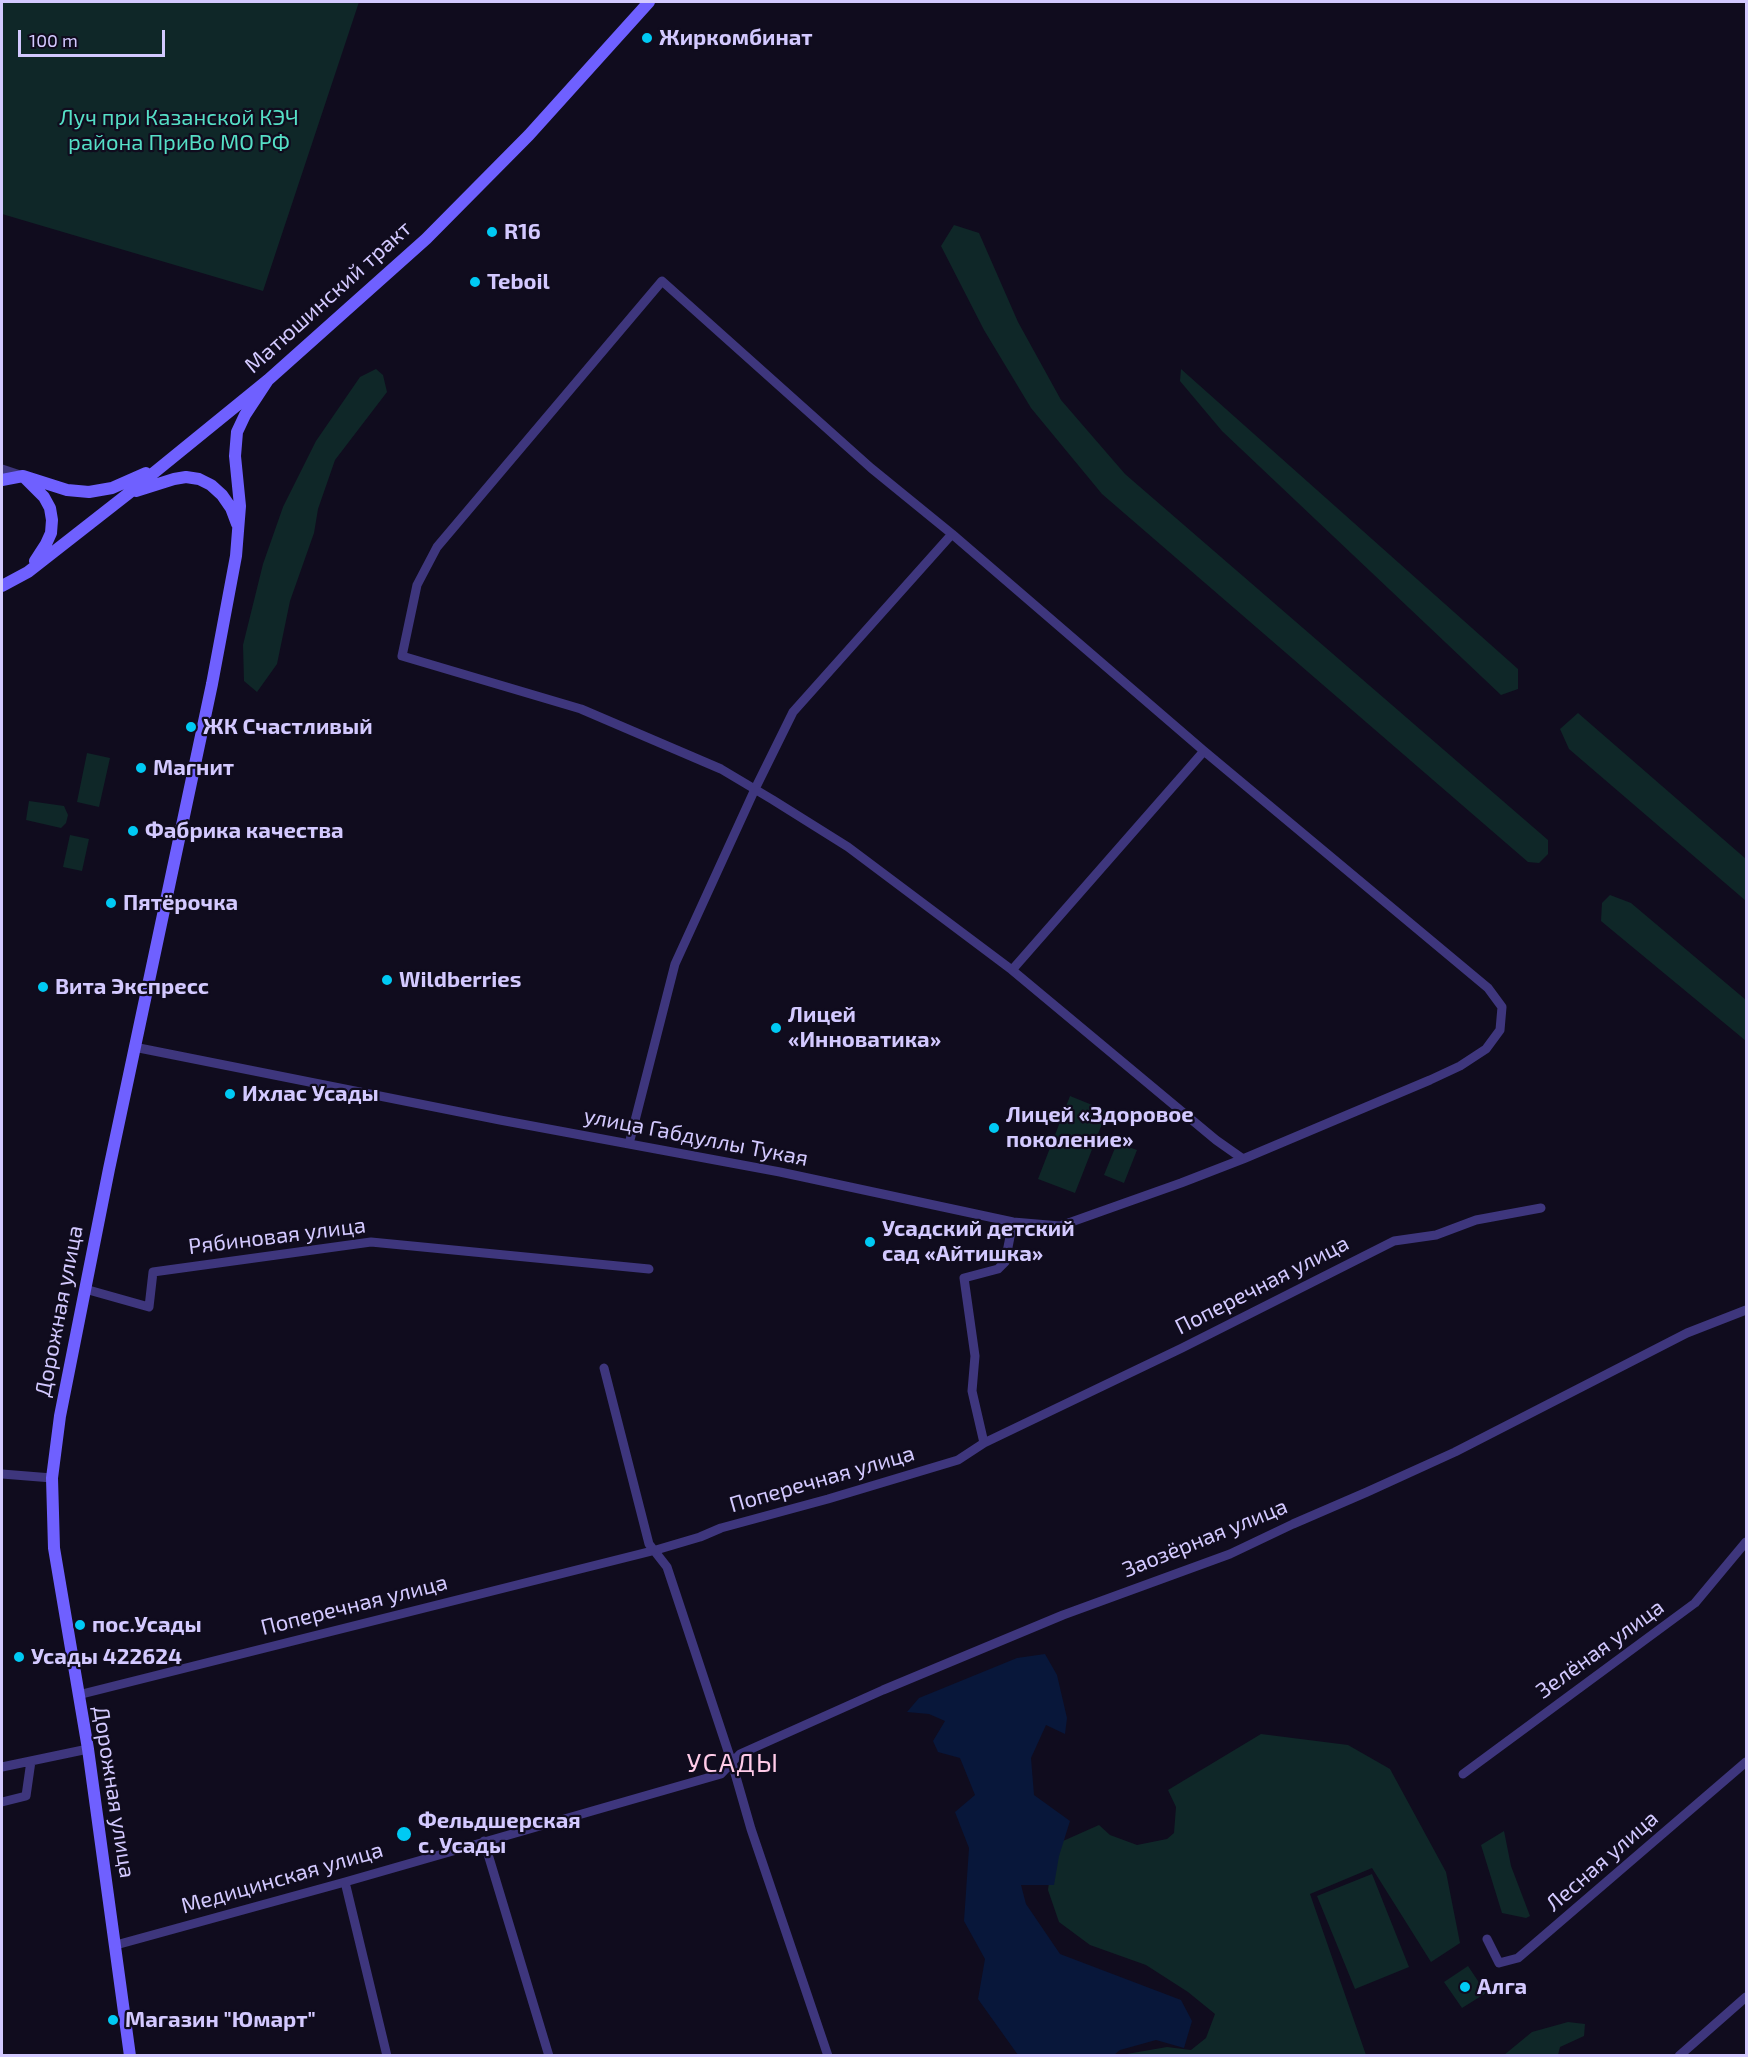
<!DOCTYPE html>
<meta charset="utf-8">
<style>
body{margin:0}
#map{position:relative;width:1748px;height:2057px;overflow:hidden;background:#100c1e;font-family:"Exo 2",sans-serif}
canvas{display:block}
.frame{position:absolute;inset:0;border:3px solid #d3c9ff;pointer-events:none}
.scale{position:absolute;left:18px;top:30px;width:147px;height:27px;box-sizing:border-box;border:3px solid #d3c9ff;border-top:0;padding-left:8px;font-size:18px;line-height:21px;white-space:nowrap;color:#d3c9ff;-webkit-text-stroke:4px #100c1e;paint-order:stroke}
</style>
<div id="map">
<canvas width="1748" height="2057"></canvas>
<div class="frame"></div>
<div class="scale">100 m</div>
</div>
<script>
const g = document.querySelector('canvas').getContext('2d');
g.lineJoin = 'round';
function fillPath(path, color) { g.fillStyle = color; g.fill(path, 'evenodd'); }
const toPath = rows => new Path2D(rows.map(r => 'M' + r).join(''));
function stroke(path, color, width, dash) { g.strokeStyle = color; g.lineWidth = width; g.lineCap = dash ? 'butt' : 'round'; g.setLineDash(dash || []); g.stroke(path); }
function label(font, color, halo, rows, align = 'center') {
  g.font = font + ' "Exo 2",sans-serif'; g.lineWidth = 4.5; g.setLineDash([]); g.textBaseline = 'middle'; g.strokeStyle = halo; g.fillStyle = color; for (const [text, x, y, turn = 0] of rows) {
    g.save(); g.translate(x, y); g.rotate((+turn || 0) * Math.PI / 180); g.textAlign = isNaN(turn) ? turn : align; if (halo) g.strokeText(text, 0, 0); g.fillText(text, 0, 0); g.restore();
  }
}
fillPath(toPath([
 [2,2,359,2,263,291,2,214],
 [954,225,979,233,1018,322,1061,400,1125,474,1548,840,1548,854,1539,863,1528,862,1102,494,1031,408,984,330,941,246],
 [376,369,383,375,387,392,335,460,318,509,314,533,290,601,277,664,257,692,244,681,243,645,263,564,283,507,316,441,360,377],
 [1181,369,1518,669,1518,689,1501,695,1222,431,1180,381],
 [1578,713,1746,859,1746,901,1569,749,1560,729],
 [87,753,110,758,99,807,77,802],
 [29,801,64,806,68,815,66,823,61,828,26,820],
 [70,835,89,839,82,871,63,867],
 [1610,895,1631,903,1746,1000,1746,1041,1601,921,1602,903],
 [1070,1096,1107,1111,1075,1193,1038,1179],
 [1117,1143,1137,1150,1124,1183,1104,1175],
 [1261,1734,1348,1745,1390,1769,1446,1872,1460,1943,1431,1962,1372,1868,1310,1894,1366,2055,1121,2055,1167,2047,1191,2050,1206,2038,1215,2014,1188,1992,1146,1965,1090,1945,1059,1922,1048,1890,1054,1845,1099,1825,1110,1835,1137,1845,1167,1839,1174,1833,1176,1807,1168,1790],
 [1504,1831,1511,1866,1530,1916,1526,1918,1502,1913,1481,1845],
 [1372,1874,1409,1967,1355,1989,1317,1896],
 [1468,1966,1486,1993,1462,2008,1444,1982],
 [1568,2022,1585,2024,1584,2036,1560,2047,1558,2055,1504,2055,1532,2032]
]), '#0f2728');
fillPath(toPath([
 [1045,1654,1057,1675,1067,1718,1065,1734,1046,1725,1031,1758,1034,1795,1070,1821,1059,1856,1054,1885,1021,1885,1026,1904,1060,1954,1181,2000,1192,2021,1184,2048,1156,2040,1120,2050,1114,2055,1018,2055,978,1999,985,1959,964,1921,969,1848,955,1812,975,1795,960,1758,938,1752,933,1741,945,1721,929,1714,907,1712,919,1698,1017,1658]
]), '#08173a');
stroke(toPath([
 [2,469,20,475],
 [1012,970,1204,751],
 [134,1047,500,1120,780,1172,1013,1222,1060,1226,1181,1183,1243,1159,1430,1080,1460,1066,1486,1049,1500,1030,1502,1007,1488,988,1204,751,952,534,871,468,662,281,437,547,417,585,402,656,581,709,721,769,773,800,848,847,1012,970,1216,1140,1243,1159],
 [629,1144,675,964,755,789,793,712,952,534],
 [85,1289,149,1307,153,1272,371,1242,649,1269],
 [604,1368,649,1544,667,1567,732,1763,751,1829,828,2056],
 [984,1443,972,1391,975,1356,964,1278,998,1269,1005,1262,1013,1222],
 [2,1474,52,1478],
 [78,1695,656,1550,700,1537,721,1528,828,1499,958,1460,984,1443,1182,1348,1394,1241,1436,1235,1476,1220,1541,1208],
 [2,1767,88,1749],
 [1463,1774,1695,1603,1746,1542],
 [2,1802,26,1796,31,1761],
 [484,1841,549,2056],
 [345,1882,387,2056],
 [1487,1939,1499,1963,1518,1958,1746,1762],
 [116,1945,345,1882,721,1774,740,1754,883,1690,1063,1615,1230,1554,1293,1524,1367,1492,1455,1452,1687,1333,1746,1310],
 [1679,2056,1746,1997]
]), '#3e367d', 9);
stroke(toPath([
 [25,478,44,497,50,508,52,520,51,533,46,544,35,561],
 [2,480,23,476,67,490,89,492,112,488,146,473],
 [136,491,174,479,186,477,199,479,211,485,222,495,231,508,237,524],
 [2,586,28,572,129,493,268,380,426,239,529,135,649,2],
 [130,2056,88,1749,54,1548,52,1478,60,1416,109,1169,212,684,236,556,240,506,235,456,237,432,245,415,268,380]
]), '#6f60ff', 12);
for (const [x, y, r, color] of [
 [647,38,6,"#00caf4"],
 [492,232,6,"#00caf4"],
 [475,282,6,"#00caf4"],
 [191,727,6,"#00caf4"],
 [141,768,6,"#00caf4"],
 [133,831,6,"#00caf4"],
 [111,903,6,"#00caf4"],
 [387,980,6,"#00caf4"],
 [43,987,6,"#00caf4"],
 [776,1028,6,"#00caf4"],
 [230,1094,6,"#00caf4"],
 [994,1128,6,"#00caf4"],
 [870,1242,6,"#00caf4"],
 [80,1625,6,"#00caf4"],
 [19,1657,6,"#00caf4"],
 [404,1834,8,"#00caf4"],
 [1465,1987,6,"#00caf4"],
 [113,2020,6,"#00caf4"]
]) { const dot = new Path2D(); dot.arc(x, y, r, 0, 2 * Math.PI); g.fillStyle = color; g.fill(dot); stroke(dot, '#100c1e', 2); }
label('bold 22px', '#d3c9ff', '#100c1e', [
 ["Жиркомбинат",659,38],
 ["R16",504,232],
 ["Teboil",487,282],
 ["ЖК Счастливый",203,727],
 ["Магнит",153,768],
 ["Фабрика качества",145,831],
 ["Пятёрочка",123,903],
 ["Wildberries",399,980],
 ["Вита Экспресс",55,987],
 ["Лицей",788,1015],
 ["«Инноватика»",788,1040],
 ["Ихлас Усады",242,1094],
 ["Лицей «Здоровое",1006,1115],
 ["поколение»",1006,1140],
 ["Усадский детский",882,1229],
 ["сад «Айтишка»",882,1254],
 ["пос.Усады",92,1625],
 ["Усады 422624",31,1657],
 ["Фельдшерская",418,1821],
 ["с. Усады",418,1846],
 ["Алга",1477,1987],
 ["Магазин \"Юмарт\"",125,2020]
], 'left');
label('22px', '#55dfc6', '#100c1e', [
 ["Луч при Казанской КЭЧ",179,118],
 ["района ПриВо МО РФ",179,143]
]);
label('22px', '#d3c9ff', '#100c1e', [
 ["Матюшинский тракт",328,297,-42],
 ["улица Габдуллы Тукая",696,1137,11],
 ["Рябиновая улица",277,1236,-7],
 ["Поперечная улица",1262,1285,-27],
 ["Дорожная улица",59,1311,-79],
 ["Поперечная улица",822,1479,-16],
 ["Заозёрная улица",1205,1538,-22],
 ["Поперечная улица",354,1605,-14],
 ["Зелёная улица",1600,1649,-36],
 ["Дорожная улица",114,1792,81],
 ["Лесная улица",1602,1861,-41],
 ["Медицинская улица",282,1878,-16]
]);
g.letterSpacing = '1.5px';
label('26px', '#ffcbe8', '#100c1e', [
 ["УСАДЫ",733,1763]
]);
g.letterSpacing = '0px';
</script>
